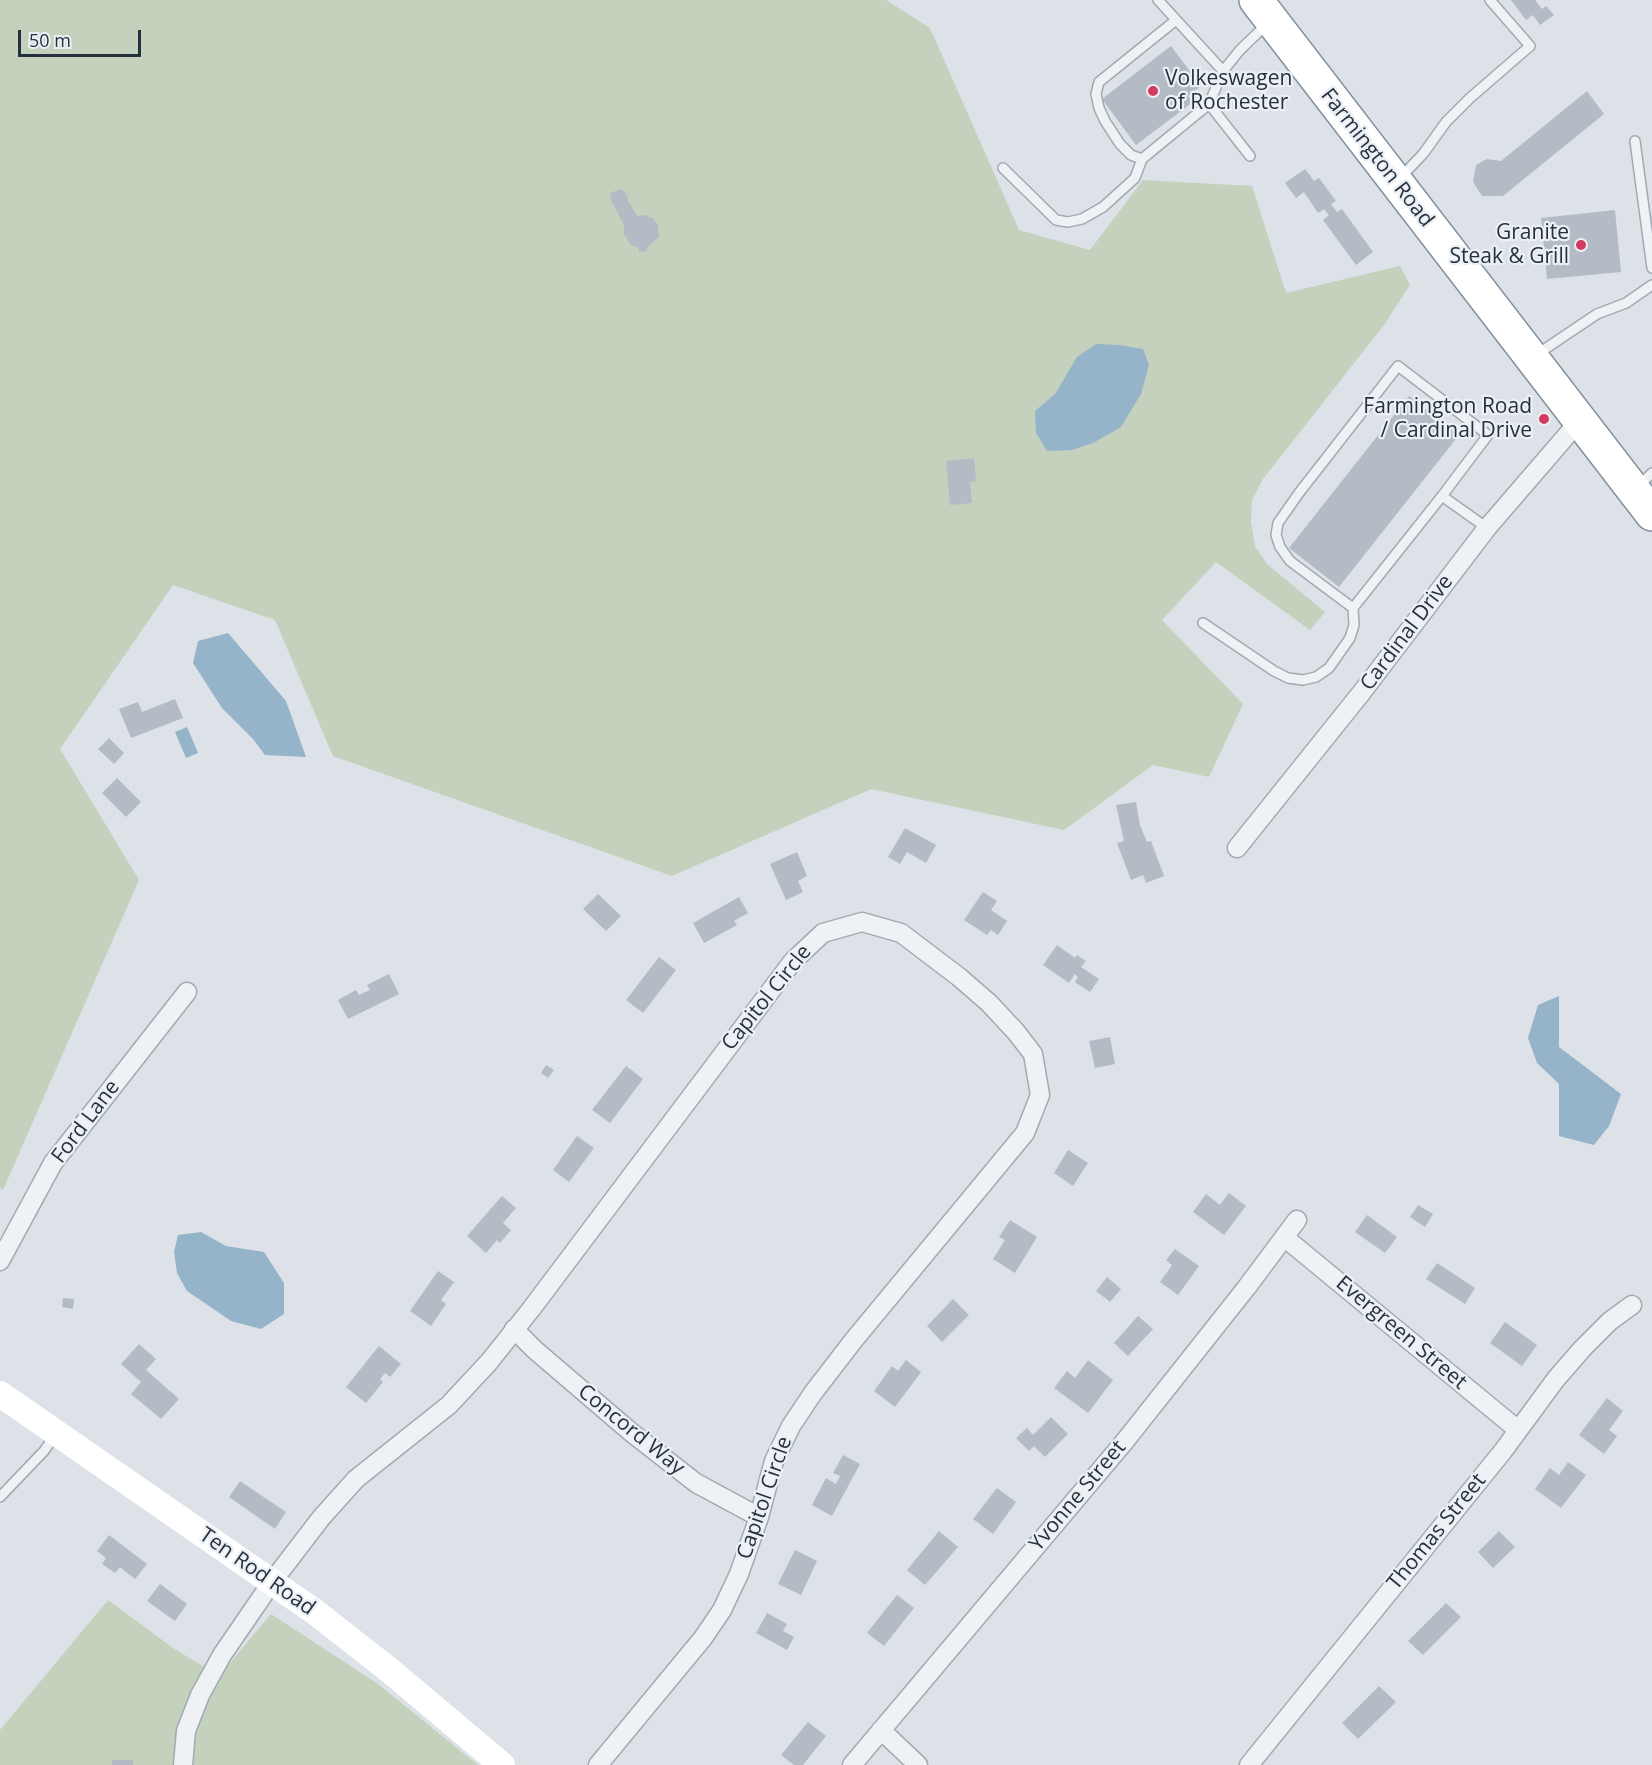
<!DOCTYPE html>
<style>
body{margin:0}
#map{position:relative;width:1652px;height:1765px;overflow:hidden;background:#dce2e7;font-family:"Open Sans",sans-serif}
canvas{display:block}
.scale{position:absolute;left:18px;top:30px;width:123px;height:27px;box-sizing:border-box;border:3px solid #25313e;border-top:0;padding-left:8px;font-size:18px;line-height:21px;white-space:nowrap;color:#25313e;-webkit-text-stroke:4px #ecf0f5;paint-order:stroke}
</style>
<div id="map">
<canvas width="1652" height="1765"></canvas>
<div class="scale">50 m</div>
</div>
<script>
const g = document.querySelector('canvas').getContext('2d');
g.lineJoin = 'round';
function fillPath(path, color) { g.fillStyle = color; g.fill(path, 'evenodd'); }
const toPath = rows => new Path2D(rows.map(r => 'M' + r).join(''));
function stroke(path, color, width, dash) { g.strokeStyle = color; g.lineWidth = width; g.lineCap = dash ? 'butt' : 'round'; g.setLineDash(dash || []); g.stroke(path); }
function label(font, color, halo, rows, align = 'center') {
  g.font = font + ' "Open Sans",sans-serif'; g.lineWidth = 4.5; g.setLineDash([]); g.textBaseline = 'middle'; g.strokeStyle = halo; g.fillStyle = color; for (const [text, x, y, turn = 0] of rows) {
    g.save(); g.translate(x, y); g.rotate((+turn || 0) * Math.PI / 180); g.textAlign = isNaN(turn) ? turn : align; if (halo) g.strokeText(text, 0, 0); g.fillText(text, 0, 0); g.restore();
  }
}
fillPath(toPath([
 [0,0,886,0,930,28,1019,230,1090,250,1143,180,1252,186,1286,293,1400,266,1410,285,1384,325,1263,479,1252,500,1251,522,1255,546,1267,564,1325,612,1310,630,1216,562,1162,620,1243,704,1209,777,1153,765,1064,830,871,789,672,876,333,756,275,620,173,585,60,749,139,880,3,1190,0,1188],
 [108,1600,173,1648,219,1676,271,1614,378,1684,478,1765,0,1765,0,1730]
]), '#c4d1bd');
fillPath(toPath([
 [1096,344,1119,345,1143,349,1149,365,1141,394,1121,427,1093,443,1072,450,1047,451,1036,433,1035,411,1055,394,1077,357],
 [228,633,286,701,306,757,265,755,253,739,222,708,193,663,198,641],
 [187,727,198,753,186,758,175,732],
 [1559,996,1559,1047,1621,1094,1609,1126,1594,1145,1559,1136,1559,1084,1537,1063,1528,1038,1538,1005],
 [201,1232,226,1246,264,1252,284,1283,284,1314,261,1329,231,1321,187,1291,177,1273,174,1252,178,1235]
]), '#95b3c9');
fillPath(toPath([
 [1511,0,1535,0,1542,9,1546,6,1554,15,1540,25,1533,15,1526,20],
 [1171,46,1201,86,1188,96,1193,102,1136,145,1102,99],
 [1587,91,1604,114,1503,196,1482,196,1473,182,1476,165,1487,159,1501,161],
 [1305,169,1314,181,1319,178,1336,201,1331,204,1337,212,1342,209,1373,252,1356,265,1323,220,1329,215,1324,209,1318,213,1304,192,1296,198,1285,183],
 [620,189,627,194,628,201,637,216,644,215,653,218,658,225,659,237,647,247,647,251,639,252,638,247,631,245,624,234,624,225,610,198,611,193],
 [1615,210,1621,272,1547,279,1541,218],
 [1409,396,1459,435,1339,587,1289,548],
 [974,458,976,481,970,482,972,503,950,505,946,461],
 [175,699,183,718,131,738,119,709,138,702,142,712],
 [109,738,124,753,114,764,98,749],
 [117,778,141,802,126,817,102,793],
 [1136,802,1140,825,1147,842,1151,841,1164,876,1146,883,1143,875,1131,880,1117,843,1124,841,1116,805],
 [905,828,936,845,926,863,907,852,900,864,888,857],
 [797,852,807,876,798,881,803,892,786,900,770,864],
 [983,892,997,901,991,910,1007,921,998,935,991,930,987,935,964,920],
 [598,894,621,916,606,931,583,909],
 [739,897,748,913,734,921,737,925,704,943,693,923],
 [1057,945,1075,958,1077,955,1086,961,1081,967,1099,979,1090,992,1075,982,1078,977,1075,974,1069,983,1043,965],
 [659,957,676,970,643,1013,626,1000],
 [389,974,399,994,348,1019,338,1000,356,990,359,995,370,990,367,985],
 [1110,1037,1115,1064,1095,1068,1089,1041],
 [546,1065,554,1070,548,1078,541,1073],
 [626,1066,643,1079,610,1123,592,1110],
 [577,1136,594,1148,569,1182,553,1170],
 [1068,1150,1088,1163,1073,1186,1054,1173],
 [1229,1193,1246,1206,1224,1235,1193,1212,1206,1194,1220,1205],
 [502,1196,516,1208,503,1223,511,1230,500,1243,497,1240,486,1253,467,1236],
 [1418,1205,1433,1214,1425,1227,1410,1217],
 [1367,1215,1397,1237,1385,1253,1355,1232],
 [1010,1220,1037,1237,1015,1273,993,1259,1005,1240,999,1237],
 [1175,1249,1199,1266,1178,1295,1160,1282,1172,1265,1166,1260],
 [1437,1263,1475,1288,1465,1304,1426,1279],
 [438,1271,454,1282,441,1300,446,1304,431,1326,410,1311],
 [1107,1277,1121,1289,1110,1302,1096,1291],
 [63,1298,74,1299,73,1309,62,1307],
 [953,1299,969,1315,942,1342,927,1326],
 [1138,1316,1153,1329,1128,1356,1114,1343],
 [1505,1322,1537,1345,1522,1366,1490,1343],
 [139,1344,156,1359,146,1370,179,1399,161,1419,131,1394,141,1382,121,1364],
 [379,1346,401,1364,390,1377,385,1373,380,1379,383,1382,366,1403,346,1387],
 [906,1360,921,1372,895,1407,874,1391,892,1366,898,1371],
 [1088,1360,1113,1380,1088,1413,1054,1388,1067,1371,1075,1378],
 [1607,1398,1623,1411,1609,1430,1617,1436,1604,1454,1579,1435],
 [1051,1417,1068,1434,1045,1457,1034,1446,1029,1451,1016,1438,1027,1428,1033,1435],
 [843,1455,860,1464,832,1516,812,1505,826,1478,836,1484,840,1476,833,1473],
 [1568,1462,1586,1475,1561,1508,1535,1489,1550,1468,1559,1475],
 [240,1481,286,1512,275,1529,229,1497],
 [997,1488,1016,1502,993,1534,973,1519],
 [939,1531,958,1547,925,1585,907,1570],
 [1499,1531,1515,1547,1493,1568,1478,1552],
 [109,1535,147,1564,135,1579,120,1567,115,1573,102,1564,106,1558,97,1551],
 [795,1550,817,1561,801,1595,778,1584],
 [160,1584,187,1604,175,1621,147,1601],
 [897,1595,914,1608,884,1646,867,1633],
 [1446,1603,1461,1617,1423,1655,1408,1641],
 [767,1613,787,1624,783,1631,794,1637,787,1650,756,1633],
 [1379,1686,1396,1702,1358,1739,1342,1723],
 [808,1722,826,1736,803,1765,794,1765,781,1755],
 [112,1760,133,1760,133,1765,112,1765]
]), '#b3bbc4');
const lane = toPath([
 [1158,0,1223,71],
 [1176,20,1099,82,1096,94,1099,108,1105,121,1120,144,1131,155,1142,159,1209,104,1223,71,1240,50,1267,24],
 [1209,104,1250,156],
 [1635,141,1652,268],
 [1003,168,1056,220,1068,222,1082,219,1103,207,1135,178,1142,159],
 [1400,178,1423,154,1446,122,1470,98,1530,46,1490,0],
 [1536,355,1597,314,1626,303,1652,285],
 [1638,486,1652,473],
 [1442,496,1488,435,1398,366,1299,493,1278,523,1276,535,1280,547,1290,561,1353,608,1442,496,1487,528],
 [1203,623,1274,671,1288,678,1303,680,1316,677,1329,668,1350,638,1354,625,1353,608],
 [0,1497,44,1451,55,1435]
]);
const street = toPath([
 [1237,848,1362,692,1487,528,1580,420],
 [1284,1237,1518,1430],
 [0,1261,53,1163,187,992],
 [514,1329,535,1350,632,1433,696,1483,759,1517],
 [881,1730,918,1765],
 [183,1765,186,1731,200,1695,222,1655,272,1582,321,1518,356,1479,449,1405,489,1362,532,1308,793,961,823,933,862,922,901,933,959,977,989,1003,1016,1032,1033,1054,1040,1095,1025,1133,853,1341,813,1393,791,1426,774,1461,759,1517,739,1574,722,1610,703,1638,598,1765],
 [852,1765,1125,1441,1247,1287,1297,1220],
 [1249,1765,1503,1451,1556,1379,1582,1349,1610,1321,1632,1305]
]);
const highway = toPath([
 [1256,0,1652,514]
]);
stroke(lane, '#a1a9b1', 12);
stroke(street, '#a1a9b1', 21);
stroke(highway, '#83909e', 36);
stroke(lane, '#eff2f5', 9);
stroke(street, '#eff2f5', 18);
stroke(toPath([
 [0,1394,315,1612,388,1669,502,1765]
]), '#fff', 26);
stroke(highway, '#fff', 33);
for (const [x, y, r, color] of [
 [1153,91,6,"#d33b5f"],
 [1581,245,6,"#d33b5f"],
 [1544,419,6,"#d33b5f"]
]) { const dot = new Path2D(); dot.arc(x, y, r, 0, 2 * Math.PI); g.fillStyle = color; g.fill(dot); stroke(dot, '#ecf0f5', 2); }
label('21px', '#25313e', '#ecf0f5', [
 ["Volkeswagen",1165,79,"left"],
 ["of Rochester",1165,103,"left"],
 ["Granite",1569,233],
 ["Steak & Grill",1569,257],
 ["Farmington Road",1532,407],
 ["/ Cardinal Drive",1532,431]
], 'right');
label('21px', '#25313e', '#ecf0f5', [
 ["Farmington Road",1377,158,52],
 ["Cardinal Drive",1407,633,-53],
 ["Capitol Circle",767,998,-51],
 ["Ford Lane",86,1122,-53],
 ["Evergreen Street",1401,1333,40],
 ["Concord Way",631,1430,39],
 ["Yvonne Street",1078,1496,-50],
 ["Capitol Circle",765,1498,-71],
 ["Thomas Street",1437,1532,-51],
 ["Ten Rod Road",257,1572,35]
]);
</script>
